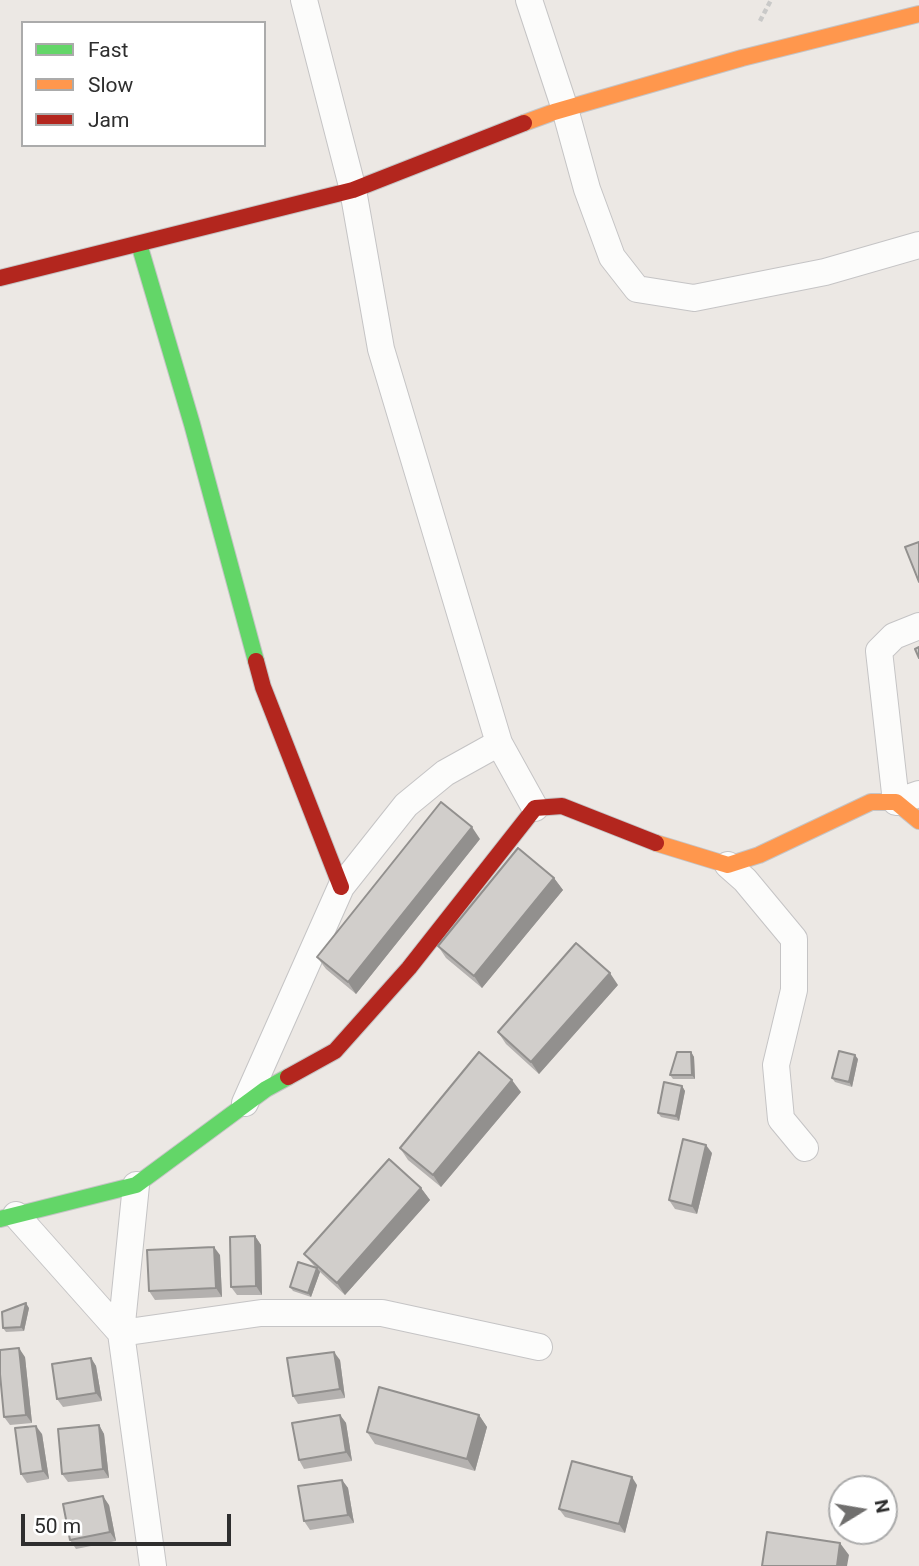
<!DOCTYPE html>
<style>
body{margin:0}
#map{position:relative;width:919px;height:1566px;overflow:hidden;background:#ece8e4;font-family:Roboto,sans-serif}
canvas{display:block}
.legend{position:absolute;left:21px;top:21px;width:245px;height:126px;box-sizing:border-box;background:#fff;border:2px solid #ababab;margin:0;padding:9px 12px;list-style:none;font-size:21px;color:#2e2e2e}
.legend li{display:flex;align-items:center;gap:14px;height:35px}
.legend b{width:35px;border:2px solid #ababab}
.north{position:absolute;left:828px;top:1475px;width:70px;height:70px;box-sizing:border-box;background:#fff;border:2px solid #ababab;border-radius:50%;rotate:79deg;font-size:19px;font-weight:700;line-height:28px;text-align:center;color:#2e2e2e}
.north::after{content:'';display:block;margin:auto;width:24px;height:32px;background:#706f6e;clip-path:polygon(50% 0,100% 100%,50% 72%,0 100%)}
.scale{position:absolute;left:21px;top:1514px;width:210px;height:32px;box-sizing:border-box;border:4px solid #2e2e2e;border-top:0;padding-left:9px;font-size:21px;line-height:24px;white-space:nowrap;color:#2e2e2e;-webkit-text-stroke:5px #fff;paint-order:stroke}
</style>
<div id="map">
<canvas width="919" height="1566"></canvas>
<ul class="legend">
<li><b style="height:9px;background:#63d668"></b>Fast</li>
<li><b style="height:9px;background:#ff974d"></b>Slow</li>
<li><b style="height:9px;background:#b3261e"></b>Jam</li>
</ul>
<div class="north">N</div>
<div class="scale">50 m</div>
</div>
<script>
const g = document.querySelector('canvas').getContext('2d');
g.lineJoin = 'round';
const toPath = rows => new Path2D(rows.map(r => 'M' + r).join(''));
function stroke(path, color, width, dash) { g.strokeStyle = color; g.lineWidth = width; g.lineCap = dash ? 'butt' : 'round'; g.setLineDash(dash || []); g.stroke(path); }
function fillPath(path, color) { g.fillStyle = color; g.fill(path, 'evenodd'); }
const street = toPath([
 [304,0,353,190,381,349,499,743,535,808],
 [529,0,565,109,587,189,612,257,637,289,694,298,825,272,919,245],
 [919,626,894,636,879,651,896,802,919,794],
 [728,865,745,880,794,939,794,990,776,1065,781,1119,805,1148],
 [245,1103,341,887,406,805,445,773,499,743],
 [136,1185,121,1333,153,1566],
 [16,1215,121,1333,261,1313,382,1313,539,1347]
]);
const fast = toPath([
 [139,244,192,424,256,661],
 [0,1219,136,1185,266,1089,288,1077]
]);
const slow = toPath([
 [524,123,554,112,742,58,919,14],
 [656,843,728,865,759,855,871,802,896,802,919,821]
]);
const jam = toPath([
 [0,278,353,190,524,123],
 [256,661,263,687,341,887],
 [288,1077,335,1051,409,968,535,808,562,806,656,843]
]);
stroke(street, '#c5c4c5', 28);
stroke(fast, '#c5c4c5', 18);
stroke(slow, '#c5c4c5', 18);
stroke(jam, '#c5c4c5', 18);
stroke(toPath([
 [760,21,771,0]
]), '#c9c9c8', 4.5, [5, 3.5]);
stroke(street, '#fcfcfb', 26);
stroke(fast, '#63d668', 16);
stroke(slow, '#ff974d', 16);
stroke(jam, '#b3261e', 16);
fillPath(toPath([
 [480,839,356,994,326,969,317,957],
 [554,878,563,890,482,988,446,958,438,946],
 [618,985,539,1074,506,1044,498,1032],
 [691,1052,694,1057,695,1079,673,1079,670,1075],
 [858,1059,852,1087,835,1082,832,1078],
 [682,1086,685,1091,679,1121,661,1117,658,1113],
 [521,1092,441,1187,408,1160,400,1148],
 [712,1153,697,1214,675,1209,669,1200],
 [421,1188,430,1200,345,1295,319,1271,320,1272,311,1297,293,1291,290,1287,315,1267,304,1254],
 [255,1236,261,1245,262,1295,237,1295,231,1287],
 [220,1255,222,1297,155,1300,149,1291],
 [29,1308,24,1331,6,1332,3,1328],
 [25,1357,32,1423,10,1425,4,1417],
 [91,1358,96,1366,102,1401,63,1407,57,1399],
 [340,1360,345,1398,298,1404,293,1396],
 [340,1415,346,1423,352,1461,304,1469,299,1460],
 [479,1415,487,1427,475,1471,375,1444,367,1432],
 [99,1425,104,1434,109,1478,68,1482,62,1474],
 [42,1434,49,1479,27,1483,21,1474],
 [342,1480,348,1488,354,1523,310,1530,304,1521],
 [637,1485,625,1533,565,1517,559,1509],
 [109,1505,116,1541,76,1549,70,1540]
]), '#b4b1af');
fillPath(toPath([
 [472,827,480,839,356,994,348,982],
 [554,878,563,890,482,988,474,976],
 [610,973,618,985,539,1074,531,1062],
 [691,1052,694,1057,695,1079,692,1075],
 [855,1055,858,1059,852,1087,849,1082],
 [512,1080,521,1092,441,1187,433,1175],
 [682,1086,685,1091,679,1121,676,1116],
 [706,1145,712,1153,697,1214,692,1206],
 [421,1188,430,1200,345,1295,337,1283],
 [255,1236,261,1245,262,1295,256,1286],
 [214,1247,220,1255,222,1297,216,1288],
 [317,1268,320,1272,311,1297,308,1293],
 [26,1303,29,1308,24,1331,21,1327],
 [19,1348,25,1357,32,1423,26,1415],
 [334,1352,340,1360,345,1398,340,1389],
 [91,1358,96,1366,102,1401,96,1393],
 [340,1415,346,1423,352,1461,346,1452],
 [479,1415,487,1427,475,1471,467,1459],
 [99,1425,104,1434,109,1478,103,1469],
 [36,1426,42,1434,49,1479,43,1471],
 [632,1477,637,1485,625,1533,619,1524],
 [342,1480,348,1488,354,1523,348,1515],
 [103,1496,109,1505,116,1541,110,1532],
 [840,1543,849,1555,847,1566,837,1566]
]), '#92908e');
const building = toPath([
 [919,542,919,582,905,547,919,542],
 [919,647,919,658,915,649,919,647],
 [441,802,472,827,348,982,317,957,441,802],
 [518,848,554,878,474,976,438,946,518,848],
 [576,943,610,973,531,1062,498,1032,576,943],
 [839,1051,855,1055,849,1082,832,1078,839,1051],
 [479,1052,512,1080,433,1175,400,1148,479,1052],
 [677,1052,691,1052,692,1075,670,1075,677,1052],
 [664,1082,682,1086,676,1116,658,1113,664,1082],
 [683,1139,706,1145,692,1206,669,1200,683,1139],
 [389,1159,421,1188,337,1283,304,1254,389,1159],
 [255,1236,256,1286,231,1287,230,1237,255,1236],
 [214,1247,216,1288,149,1291,147,1250,214,1247],
 [298,1262,317,1268,308,1293,290,1287,298,1262],
 [26,1303,21,1327,3,1328,2,1312,26,1303],
 [19,1348,26,1415,4,1417,0,1374,0,1350,19,1348],
 [334,1352,340,1389,293,1396,287,1358,334,1352],
 [91,1358,96,1393,57,1399,52,1364,91,1358],
 [379,1387,479,1415,467,1459,367,1432,379,1387],
 [340,1415,346,1452,299,1460,292,1423,340,1415],
 [99,1425,103,1469,62,1474,58,1429,99,1425],
 [36,1426,43,1471,21,1474,15,1428,36,1426],
 [572,1461,632,1477,619,1524,559,1509,572,1461],
 [342,1480,348,1515,304,1521,298,1486,342,1480],
 [103,1496,110,1532,70,1540,63,1504,103,1496],
 [767,1532,840,1543,837,1566,762,1566,767,1532]
]);
fillPath(building, '#d1cecb');
stroke(building, '#92908e', 2);
</script>
